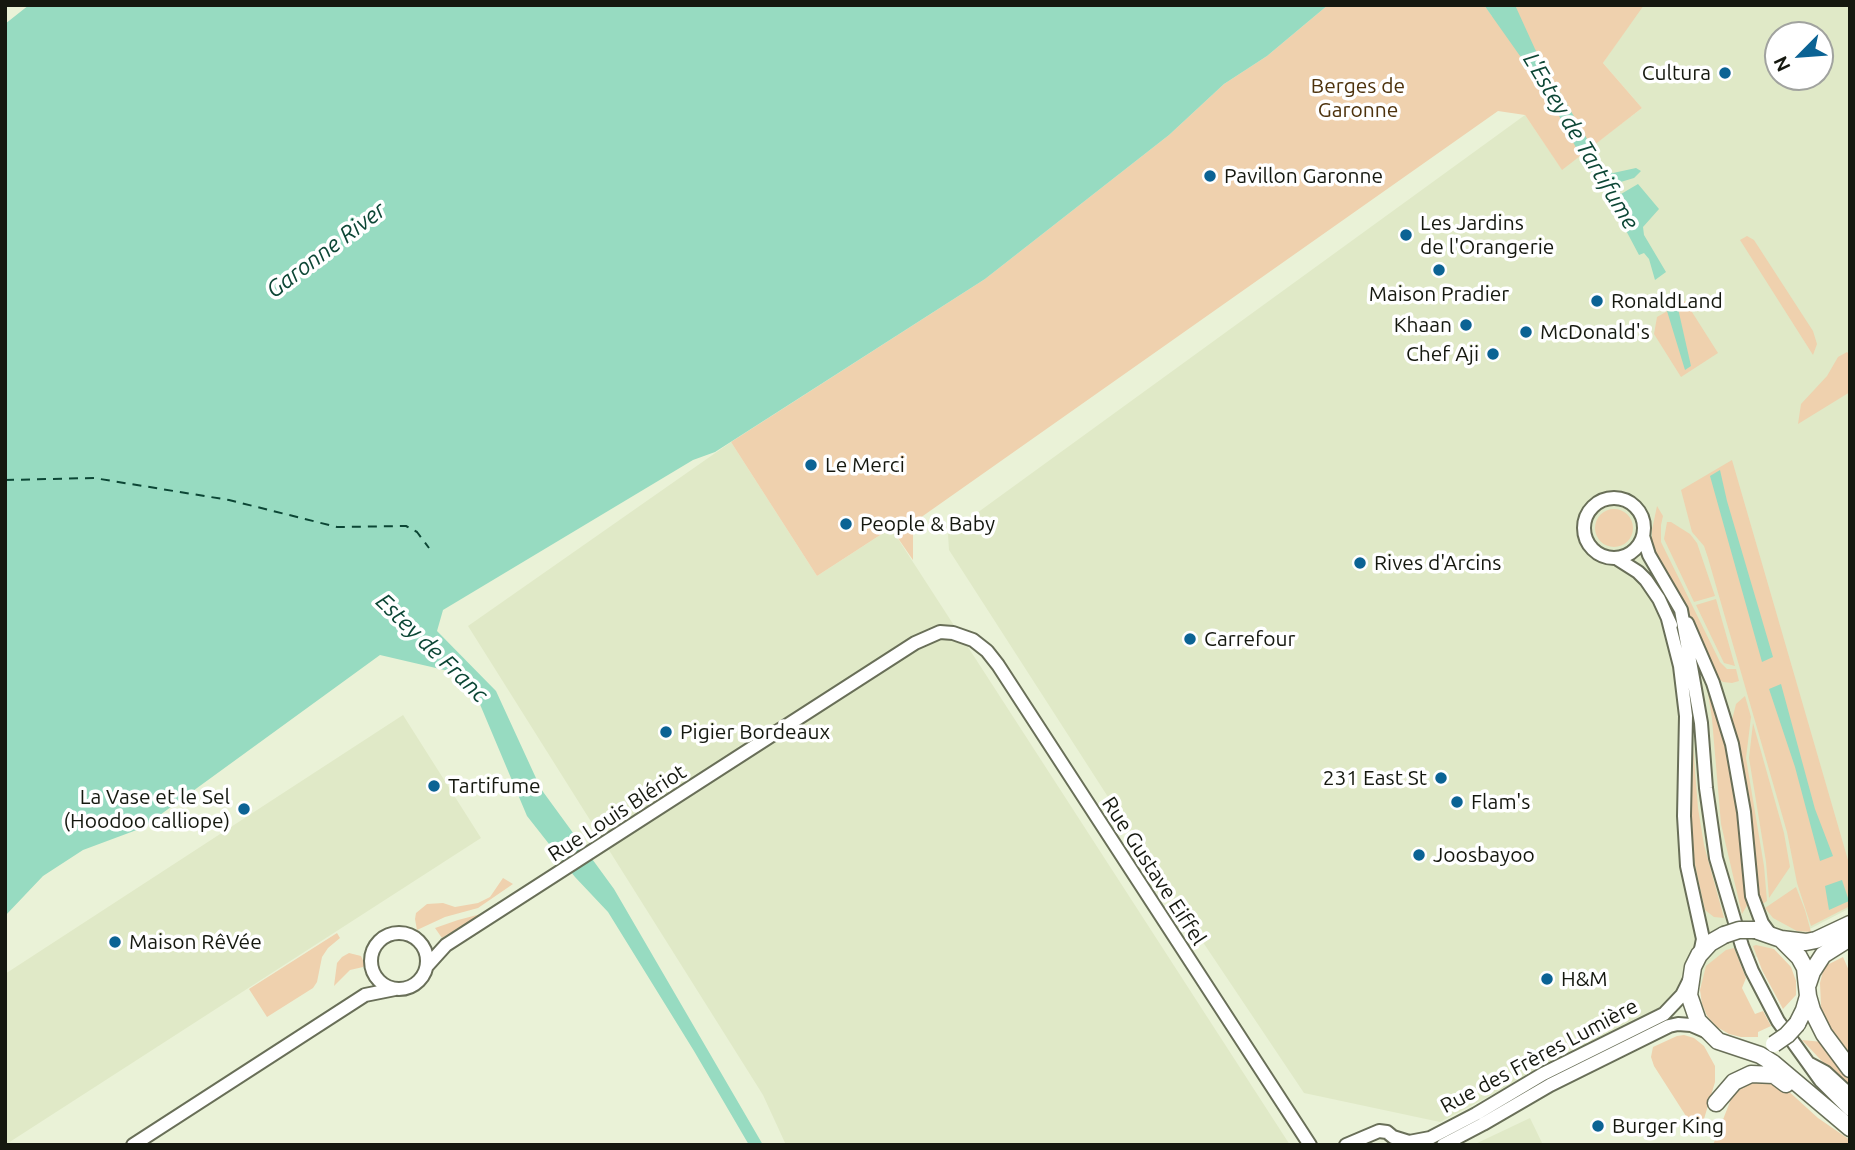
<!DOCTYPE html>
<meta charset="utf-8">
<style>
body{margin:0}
#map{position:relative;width:1855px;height:1150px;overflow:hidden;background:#eaf2d7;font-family:Ubuntu,sans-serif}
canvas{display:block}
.frame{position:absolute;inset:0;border:7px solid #15180f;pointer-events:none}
.north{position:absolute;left:1764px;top:21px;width:70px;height:70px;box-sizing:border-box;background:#fff;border:2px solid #a1a39f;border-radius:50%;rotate:245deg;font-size:19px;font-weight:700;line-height:28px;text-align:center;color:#15180f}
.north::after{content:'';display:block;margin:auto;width:24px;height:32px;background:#0b6394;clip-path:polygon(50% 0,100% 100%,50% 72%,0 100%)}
</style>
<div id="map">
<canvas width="1855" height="1150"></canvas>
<div class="frame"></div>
<div class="north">N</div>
</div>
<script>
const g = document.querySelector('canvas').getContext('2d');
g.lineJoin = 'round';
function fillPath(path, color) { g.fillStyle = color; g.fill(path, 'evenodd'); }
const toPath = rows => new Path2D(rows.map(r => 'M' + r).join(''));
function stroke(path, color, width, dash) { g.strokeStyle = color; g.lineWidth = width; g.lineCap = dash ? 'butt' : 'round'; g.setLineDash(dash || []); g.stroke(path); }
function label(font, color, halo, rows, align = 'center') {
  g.font = font + ' Ubuntu,sans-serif'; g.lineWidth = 7; g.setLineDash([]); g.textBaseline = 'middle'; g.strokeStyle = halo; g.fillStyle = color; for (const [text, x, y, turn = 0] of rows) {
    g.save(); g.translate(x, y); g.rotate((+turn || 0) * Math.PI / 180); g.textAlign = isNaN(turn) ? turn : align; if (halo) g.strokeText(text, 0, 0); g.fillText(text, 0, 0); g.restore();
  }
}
fillPath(toPath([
 [1642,5,1850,5,1850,908,1440,1122,1304,1093,1166,887,949,550,948,534,1525,115,1562,169,1642,108,1603,63],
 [1778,35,1820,35,1820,77,1778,77],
 [731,442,817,576,891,528,1290,1145,786,1145,763,1095,468,626],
 [403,715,481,838,5,1145,5,974],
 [1530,1118,1543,1145,1473,1145]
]), '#e0e9c7');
fillPath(toPath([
 [1328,5,1484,5,1492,16,1513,5,1644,5,1603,63,1642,108,1562,170,1525,115,1498,111,920,518,913,532,913,560,891,528,817,576,731,442,985,279,1169,135,1224,84,1267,56],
 [1747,236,1754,240,1813,331,1817,344,1813,355,1740,240],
 [1685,301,1718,353,1681,377,1654,334,1657,317],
 [1847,352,1850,355,1850,392,1798,424,1801,404,1827,376,1838,357],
 [1732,460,1850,867,1850,906,1811,926,1797,883,1787,832,1708,558,1704,546,1692,532,1681,490],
 [1657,506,1663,516,1661,525,1661,542,1720,662,1727,669,1736,669,1739,681,1732,683,1723,682,1716,677,1680,595,1656,557,1652,544,1652,530],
 '1595 528a19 19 0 1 1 38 0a19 19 0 1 1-38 0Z',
 [1667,522,1671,522,1690,534,1697,543,1715,596,1694,602,1664,539],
 [1716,599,1735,666,1724,663,1696,605],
 [1705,674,1732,763,1749,902,1742,914,1721,824,1712,719],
 [1745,696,1751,717,1746,758,1764,866,1767,901,1764,903,1758,903,1731,724,1736,704],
 [1753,723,1784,833,1790,867,1769,898,1766,862,1749,758],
 [1692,734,1698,808,1704,845,1724,918,1714,917,1705,910,1692,851,1688,824,1690,735],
 [503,878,513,884,478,908,445,917,417,930,415,919,416,913,427,904,443,903,455,907,478,903,490,897],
 [1796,887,1805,910,1811,932,1797,931,1773,918,1765,908],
 [481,914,442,938,435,928,458,920],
 [337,933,340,938,328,948,322,957,317,982,313,988,267,1017,249,989],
 [1756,945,1774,949,1791,967,1796,981,1796,995,1783,1009,1762,970,1753,946],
 [1734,948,1746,978,1742,988,1755,1014,1763,1011,1771,1026,1758,1032,1758,1037,1741,1037,1729,1034,1717,1027,1707,1016,1702,1004,1700,990,1706,966,1726,950],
 [349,953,361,956,365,965,363,967,350,970,334,986,337,963,342,957],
 [1843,957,1850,973,1850,1059,1832,1036,1833,1033,1821,1007,1820,983,1823,971,1827,965],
 [1684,1035,1694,1038,1704,1046,1715,1066,1715,1082,1704,1119,1697,1129,1693,1127,1654,1066,1651,1057,1653,1047,1677,1036],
 [1802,1040,1823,1042,1850,1077,1850,1091],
 [1761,1078,1785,1088,1818,1118,1850,1140,1850,1145,1713,1145,1735,1089]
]), '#efd1ae');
fillPath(toPath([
 [29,5,1328,5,1267,56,1224,84,1169,135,985,279,715,452,693,460,443,610,437,631,496,691,541,789,614,889,763,1145,749,1145,694,1051,608,912,575,877,527,816,479,702,453,672,380,655,142,828,83,850,43,876,5,916,5,24],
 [1484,5,1515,5,1535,49,1605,170,1613,173,1636,168,1641,171,1634,178,1614,184,1621,194,1638,184,1659,209,1643,227,1644,235,1666,272,1655,280,1649,259,1644,253,1639,255,1612,204,1580,155,1549,97],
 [1677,304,1691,366,1685,370,1667,311],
 [1720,470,1727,501,1773,657,1762,662,1710,476],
 [1781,684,1815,809,1833,856,1820,861,1795,767,1769,689],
 [1842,880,1849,901,1829,910,1825,886]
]), '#97dbc1');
stroke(toPath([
 [5,480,94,478,229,500,337,527,406,526,417,532,429,548]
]), '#0c4635', 2, [9, 7]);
const minor = toPath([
 '1584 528a30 30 0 1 1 60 0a30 30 0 1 1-60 0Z',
 [1643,536,1649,555,1681,610,1701,723,1706,788,1716,858,1742,946,1752,971,1778,1021,1821,1081,1850,1110],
 [1616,558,1638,572,1646,580,1659,599,1671,625],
 [1668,619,1680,666,1686,716,1684,816,1687,866,1703,939,1700,954],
 [1687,623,1713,683,1732,744,1744,812,1752,896,1762,923,1770,934],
 '371 961a28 28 0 1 1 56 0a28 28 0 1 1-56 0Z',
 [427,966,446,945,915,643,940,632,953,633,973,640,987,651,998,665,1310,1145],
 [1810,1064,1825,1072,1850,1095],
 [133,1145,365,995,395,989],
 [1346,1145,1379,1131,1387,1132,1393,1137,1409,1142,1430,1138,1476,1114,1543,1074,1664,1014,1682,995,1689,981],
 [1443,1145,1483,1124,1550,1085,1669,1026,1678,1024,1691,1025,1705,1031]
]);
const major = toPath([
 [1755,930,1781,939,1799,957,1805,968,1808,996,1804,1010,1797,1024],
 [1724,935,1710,943,1699,955,1693,967,1689,995,1698,1021,1718,1041,1760,1055,1773,1063,1850,1128],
 [1781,939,1806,942,1816,940,1850,924],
 [1808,984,1812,972,1823,955,1850,938],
 [1808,996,1812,1010,1824,1034,1850,1069],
 [1716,1103,1734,1082,1751,1074,1774,1075,1786,1084]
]);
stroke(minor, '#696f58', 16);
stroke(major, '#696f58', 19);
stroke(minor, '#fff', 12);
stroke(major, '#fff', 16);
const majorBridge = toPath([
 [1724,935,1739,930,1755,930],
 [1774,1044,1787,1035,1797,1024]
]);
stroke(majorBridge, '#696f58', 19, []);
stroke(majorBridge, '#fff', 16);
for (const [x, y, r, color] of [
 [1725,73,7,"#0b6394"],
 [1210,176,7,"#0b6394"],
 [1406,235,7,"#0b6394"],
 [1439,270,7,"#0b6394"],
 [1597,301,7,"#0b6394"],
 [1466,325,7,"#0b6394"],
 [1526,332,7,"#0b6394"],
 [1493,354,7,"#0b6394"],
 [811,465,7,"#0b6394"],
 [846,524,7,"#0b6394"],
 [1360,563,7,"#0b6394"],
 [1190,639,7,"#0b6394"],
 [666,732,7,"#0b6394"],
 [1441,778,7,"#0b6394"],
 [434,786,7,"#0b6394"],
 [1457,802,7,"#0b6394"],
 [244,809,7,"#0b6394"],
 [1419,855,7,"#0b6394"],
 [115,942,7,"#0b6394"],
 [1547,979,7,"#0b6394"],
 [1598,1126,7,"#0b6394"]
]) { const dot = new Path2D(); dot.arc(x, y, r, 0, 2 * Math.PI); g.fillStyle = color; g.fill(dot); stroke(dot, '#fff', 2.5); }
label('21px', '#15180f', '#fff', [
 ["Cultura",1711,73,"right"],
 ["Pavillon Garonne",1224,176],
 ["Les Jardins",1420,223],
 ["de l'Orangerie",1420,247],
 ["Maison Pradier",1439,294,"center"],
 ["RonaldLand",1611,301],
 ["Khaan",1452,325,"right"],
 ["McDonald's",1540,332],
 ["Chef Aji",1479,354,"right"],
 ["Le Merci",825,465],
 ["People & Baby",860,524],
 ["Rives d'Arcins",1374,563],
 ["Carrefour",1204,639],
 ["Pigier Bordeaux",680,732],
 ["231 East St",1427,778,"right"],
 ["Tartifume",448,786],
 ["La Vase et le Sel",230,797,"right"],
 ["(Hoodoo calliope)",230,821,"right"],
 ["Flam's",1471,802],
 ["Joosbayoo",1433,855],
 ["Maison RêVée",129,942],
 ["H&M",1561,979],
 ["Burger King",1612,1126]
], 'left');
label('21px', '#4d320c', '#fff', [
 ["Berges de",1358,86],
 ["Garonne",1358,110]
]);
label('21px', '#15180f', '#fff', [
 ["Rue Louis Blériot",617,813,-33],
 ["Rue Gustave Eiffel",1154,871,57],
 ["Rue des Frères Lumière",1539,1056,-28]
]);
label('italic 23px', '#0c4635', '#fff', [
 ["L'Estey de Tartifume",1581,141,59],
 ["Garonne River",326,250,-37],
 ["Estey de Franc",432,648,44]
]);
</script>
